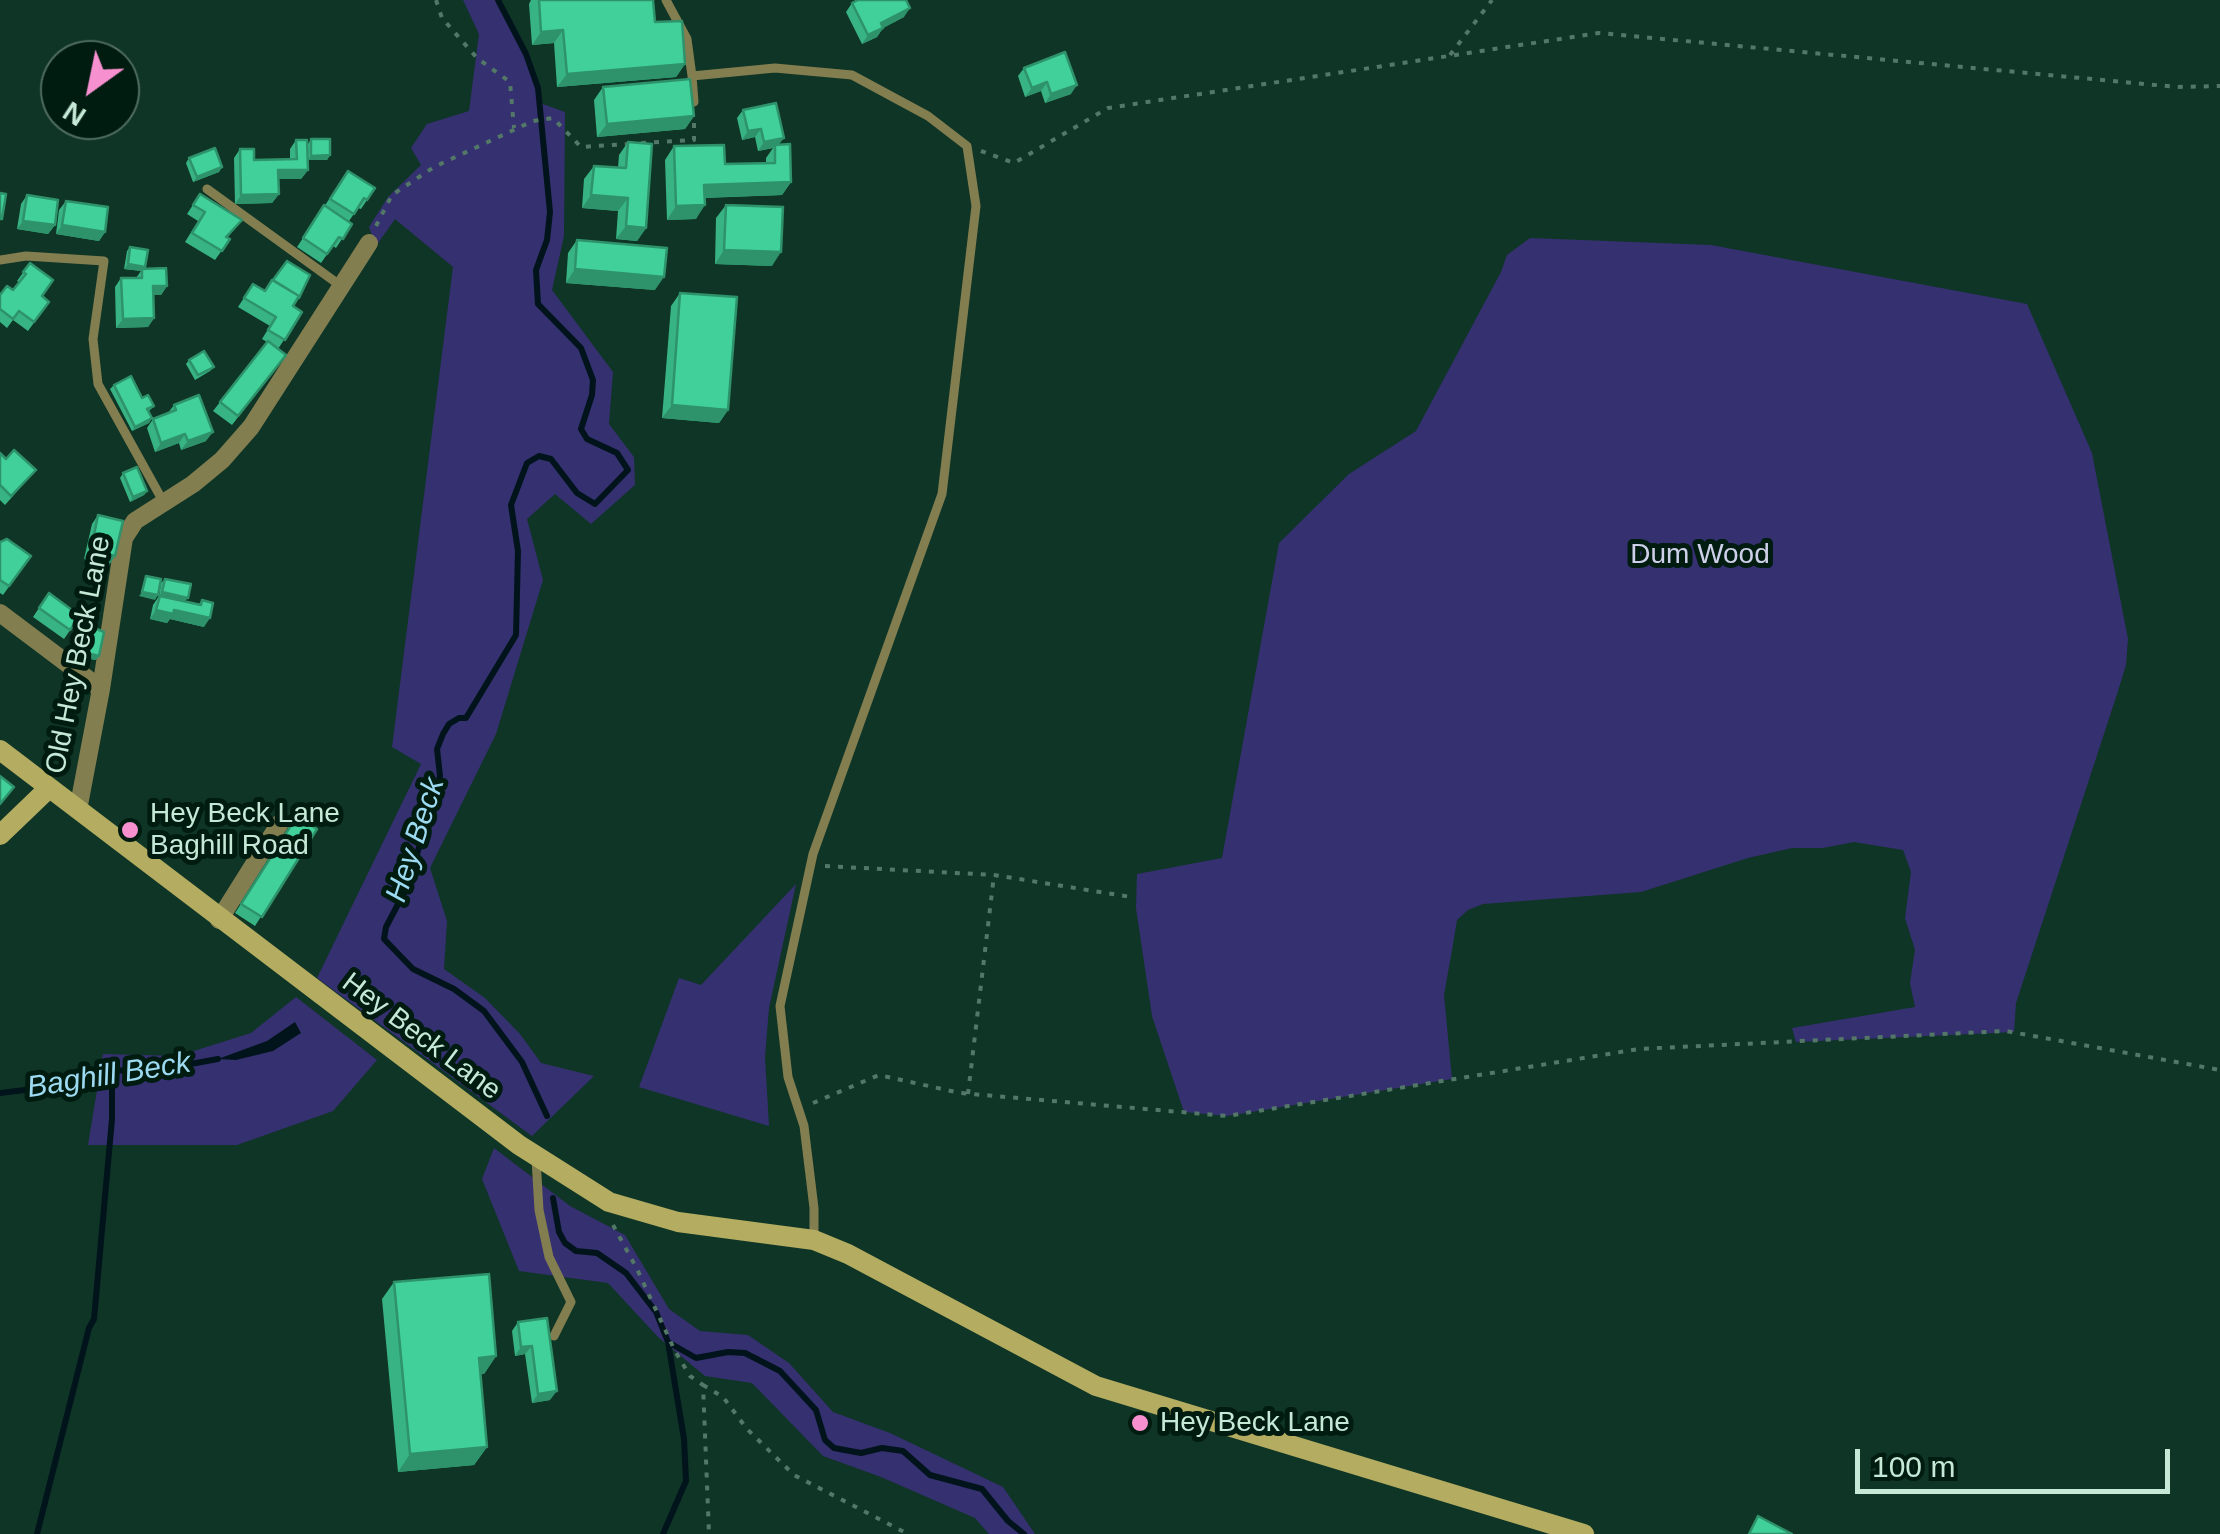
<!DOCTYPE html>
<style>
body{margin:0}
#map{position:relative;width:2220px;height:1534px;overflow:hidden;background:#0f3526;font-family:Arial,sans-serif}
canvas{display:block}
.north{position:absolute;left:40px;top:40px;width:100px;height:100px;box-sizing:border-box;background:#001b10;border:2px solid #4f6d60;border-radius:50%;rotate:213deg;font-size:28px;font-weight:700;line-height:40px;text-align:center;color:#c6e9d7}
.north::after{content:'';display:block;margin:auto;width:35px;height:45px;background:#f690cf;clip-path:polygon(50% 0,100% 100%,50% 72%,0 100%)}
.scale{position:absolute;left:1855px;top:1449px;width:315px;height:45px;box-sizing:border-box;border:5px solid #c6e9d7;border-top:0;padding-left:12px;font-size:30px;line-height:35px;white-space:nowrap;color:#c6e9d7;-webkit-text-stroke:8px #001b10;paint-order:stroke}
</style>
<div id="map">
<canvas width="2220" height="1534"></canvas>
<div class="north">N</div>
<div class="scale">100 m</div>
</div>
<script>
const g = document.querySelector('canvas').getContext('2d');
g.lineJoin = 'round';
function fillPath(path, color) { g.fillStyle = color; g.fill(path, 'evenodd'); }
const toPath = rows => new Path2D(rows.map(r => 'M' + r).join(''));
function stroke(path, color, width, dash) { g.strokeStyle = color; g.lineWidth = width; g.lineCap = dash ? 'butt' : 'round'; g.setLineDash(dash || []); g.stroke(path); }
function label(font, color, halo, rows, align = 'center') {
  g.font = font + ' Arial,sans-serif'; g.lineWidth = 10; g.setLineDash([]); g.textBaseline = 'middle'; g.strokeStyle = halo; g.fillStyle = color; for (const [text, x, y, turn = 0] of rows) {
    g.save(); g.translate(x, y); g.rotate((+turn || 0) * Math.PI / 180); g.textAlign = isNaN(turn) ? turn : align; if (halo) g.strokeText(text, 0, 0); g.fillText(text, 0, 0); g.restore();
  }
}
fillPath(toPath([
 [463,0,498,0,526,54,540,103,565,112,564,236,552,290,613,372,609,424,634,457,635,485,591,524,555,494,527,519,543,580,496,734,430,868,447,921,444,969,485,998,520,1034,541,1063,594,1076,532,1136,317,978,421,764,392,747,453,267,395,219,376,246,369,227,388,197,421,165,411,148,427,124,469,111,479,34],
 [1530,238,1711,245,2027,304,2092,453,2128,639,2126,665,2118,691,2016,1003,2014,1032,1796,1042,1792,1028,1915,1007,1910,983,1915,950,1905,918,1911,872,1903,850,1854,842,1823,848,1792,848,1748,858,1641,892,1483,904,1468,910,1457,920,1452,950,1444,995,1452,1079,1227,1116,1184,1112,1152,1016,1136,908,1137,874,1222,858,1279,543,1349,474,1416,431,1501,272,1507,255],
 [796,884,769,1008,765,1057,769,1126,639,1087,679,978,701,985],
 [296,997,377,1060,333,1111,237,1145,88,1145,103,1054,178,1056,251,1033],
 [494,1148,570,1206,625,1235,669,1309,700,1331,748,1335,789,1363,833,1412,890,1433,1003,1487,1035,1534,989,1534,975,1518,881,1477,823,1456,752,1383,705,1376,658,1337,608,1283,519,1271,482,1179]
]), '#353070');
fillPath(toPath([
 [295,1022,301,1033,273,1051,236,1060,218,1059,267,1041]
]), '#02141b');
stroke(toPath([
 [498,0,526,54,538,88,550,212,547,240,536,270,538,304,581,348,593,380,592,395,581,429,587,439,617,453,628,470,595,504,577,493,551,459,539,456,527,463,511,505,518,551,516,635,466,718,459,718,449,724,443,734,437,749,440,776,437,788,407,887,386,927,384,939,413,969,454,989,484,1011,522,1062,547,1116],
 [0,1093,41,1088,112,1070,147,1072,218,1059],
 [553,1198,559,1232,565,1243,576,1251,597,1253,626,1273,656,1312,668,1342,696,1358,728,1352,745,1353,780,1371,816,1410,825,1440,834,1448,861,1453,882,1448,903,1451,930,1475,982,1489,1008,1521,1024,1534],
 [37,1534,89,1328,94,1319,112,1119,112,1070],
 [663,1534,686,1481,684,1439,668,1342]
]), '#02141b', 6);
stroke(toPath([
 [436,0,442,18,477,58,510,82,514,128],
 [1450,55,1492,0],
 [641,143,694,140,694,117],
 [981,151,1014,163,1108,108,1599,33,2177,87,2220,86],
 [376,226,392,195,434,167,533,121,553,118,581,147,627,144],
 [825,866,994,875,1131,897],
 [968,1094,994,875],
 [813,1103,879,1075,960,1093,1227,1116,1639,1049,2006,1031,2220,1070],
 [613,1225,637,1269,675,1351,690,1376,703,1385,709,1534],
 [703,1385,723,1397,747,1429,794,1475,908,1534]
]), '#537868', 4, [5, 8]);
stroke(toPath([
 [666,0,687,39,692,76],
 [694,102,692,76,775,68,852,75,928,116,967,146,976,206,942,494,813,854,780,1006,788,1077,804,1126,814,1208,814,1238],
 [207,189,341,286],
 [0,260,26,256,104,261,93,339,98,384,164,503],
 [536,1159,539,1210,549,1257,571,1302,554,1336]
]), '#837e50', 9);
stroke(toPath([
 [0,613,101,689],
 [78,810,101,689,124,538,135,521,193,484,222,460,251,427,369,243],
 [219,920,280,823]
]), '#837e50', 18);
stroke(toPath([
 [0,750,519,1145,609,1202,678,1222,814,1240,848,1254,1096,1386,1584,1534],
 [0,835,49,788]
]), '#b4ac60', 20);
fillPath(toPath([
 [531,0,653,0,655,22,685,64,676,77,557,87,554,43,532,45,529,4],
 [852,3,904,17,883,28,877,37,862,44,846,12],
 [1024,68,1071,94,1045,103,1041,91,1025,97,1018,76],
 [603,87,694,116,685,129,597,137,594,100],
 [743,110,779,145,791,182,782,195,705,198,696,219,667,220,665,160,674,146,725,164,766,163,766,158,773,148,758,151,755,137,742,140,737,118],
 [311,139,330,155,327,160,308,160,308,144],
 [296,140,308,170,301,179,278,179,279,194,272,203,235,204,234,158,240,149,254,160,290,159,290,149],
 [628,142,646,228,637,241,616,239,618,211,582,208,584,179,594,166,618,168,619,155],
 [189,158,222,167,219,172,193,182,186,163],
 [348,171,375,188,361,209,358,208,349,221,352,224,336,248,333,246,321,263,297,247],
 [200,194,242,220,228,237,230,239,215,260,185,242,198,221,187,214],
 [27,195,55,225,48,234,17,229,21,204],
 [66,201,105,232,99,241,56,234,59,210],
 [726,205,772,266,715,264,716,218],
 [577,240,655,290,566,283,568,253],
 [130,247,144,269,167,286,161,295,153,295,154,318,148,327,116,328,115,287,121,278,136,278,141,271,124,269,127,251],
 [30,263,42,296,49,302,28,331,13,320,7,328,0,322,0,295,13,290,19,282,17,281],
 [253,284,264,291,299,298,293,306,302,312,278,349,286,355,232,425,213,411,267,342,262,339,270,326,238,307],
 [680,293,728,410,719,423,662,418,671,306],
 [189,360,214,367,210,371,195,380,186,364],
 [114,385,142,398,154,406,149,411,152,418,149,423,132,431,110,389],
 [174,405,206,441,181,450,179,443,155,452,147,428,153,419,168,413],
 [0,453,6,459,36,470,5,505,0,500],
 [123,473,147,491,144,495,130,502,120,478],
 [98,515,115,556,109,565,84,559,92,524],
 [0,542,31,556,3,595,0,593],
 [165,579,185,601,199,604,202,600,204,627,170,619,167,623,150,619,153,605,159,596,161,583],
 [49,593,80,616,64,639,33,617],
 [85,624,96,660,80,657,81,649,77,648,81,628],
 [297,816,317,829,255,926,235,913],
 [394,1282,496,1356,484,1374,480,1374,487,1447,474,1465,398,1472,382,1299],
 [547,1318,550,1400,532,1403,525,1354,515,1356,512,1331,518,1322]
]), '#38b384');
fillPath(toPath([
 [910,8,904,17,883,28,877,37,862,44,868,35,881,23],
 [563,30,554,43,532,45,541,32],
 [685,64,676,77,557,87,567,74],
 [1047,82,1041,91,1025,97,1032,88],
 [1077,85,1071,94,1045,103,1051,94],
 [694,116,685,129,597,137,607,124],
 [761,129,755,137,742,140,748,131],
 [784,138,777,147,775,145,773,148,758,151,764,142],
 [330,155,327,160,308,160,311,156],
 [222,167,219,172,193,182,197,177],
 [278,170,308,170,301,179,272,179],
 [791,182,782,195,695,198,704,185],
 [279,194,272,203,235,204,241,195],
 [591,195,628,198,618,211,582,208],
 [705,205,696,219,667,220,676,206],
 [23,221,55,225,48,234,17,229],
 [62,225,105,232,99,241,56,234],
 [626,226,646,228,637,241,616,239],
 [724,250,781,252,772,266,715,264],
 [128,264,145,267,142,271,124,269],
 [575,269,664,277,655,290,566,283],
 [153,286,167,286,161,295,146,295],
 [154,318,148,327,116,328,123,319],
 [672,405,728,410,719,423,662,418],
 [152,418,149,423,132,431,135,427],
 [213,432,206,441,181,450,188,441],
 [185,434,179,443,155,452,161,443],
 [147,491,144,495,130,502,133,497],
 [91,550,115,556,109,565,84,559],
 [142,592,158,595,155,600,139,596],
 [162,592,188,598,184,602,159,596],
 [156,610,174,610,210,618,204,627,170,619,167,623,150,619],
 [83,652,99,656,96,660,80,657],
 [532,1346,525,1354,515,1356,521,1347],
 [496,1356,484,1374,466,1375,479,1358],
 [557,1391,550,1400,532,1403,538,1394],
 [487,1447,474,1465,398,1472,410,1454]
]), '#2e926b');
const building = toPath([
 [539,0,653,0,655,22,682,21,685,64,567,74,563,30,541,32,539,0],
 [858,0,906,0,910,8,881,23,883,28,868,35,852,3,858,0],
 [1065,52,1077,85,1051,94,1047,82,1032,88,1024,68,1065,52],
 [690,79,694,116,607,124,603,87,690,79],
 [776,103,784,138,764,142,761,129,748,131,743,110,776,103],
 [311,139,330,139,330,155,311,156,311,139],
 [296,140,307,140,308,170,278,170,279,194,241,195,240,149,254,149,254,160,297,159,296,140],
 [628,142,652,144,646,228,626,226,628,198,591,195,594,166,626,168,628,142],
 [790,144,791,182,704,185,705,205,676,206,674,146,724,145,725,164,775,163,775,145,790,144],
 [215,148,222,167,197,177,189,158,215,148],
 [348,171,375,188,367,200,364,198,354,214,330,199,348,171],
 [0,193,6,194,2,219,0,219,0,193],
 [200,194,242,220,226,237,230,239,222,251,192,233,205,212,193,205,200,194],
 [27,195,58,200,55,225,23,221,27,195],
 [66,201,108,207,105,232,62,225,66,201],
 [324,205,352,224,343,239,339,237,327,254,303,238,324,205],
 [726,205,783,207,781,252,724,250,726,205],
 [577,240,667,248,664,277,575,269,577,240],
 [130,247,148,250,145,267,128,264,130,247],
 [287,261,310,275,299,298,299,296,273,280,287,261],
 [30,263,53,280,42,296,49,302,34,322,19,311,13,319,0,309,0,295,7,286,13,290,26,274,23,272,30,263],
 [166,268,167,286,153,286,154,318,123,319,121,278,142,278,142,269,166,268],
 [272,280,299,296,293,306,302,312,285,340,268,330,276,317,244,298,253,284,265,291,272,280],
 [680,293,737,297,728,410,672,405,680,293],
 [268,341,286,355,238,416,220,402,268,341],
 [204,351,214,367,198,375,189,360,204,351],
 [131,376,142,398,148,395,154,406,147,409,152,418,135,427,114,385,131,376],
 [199,395,213,432,188,441,185,434,161,443,153,419,176,410,174,405,199,395],
 [14,450,36,470,11,496,0,485,0,453,6,459,14,450],
 [137,467,147,491,133,497,123,473,137,467],
 [98,515,123,521,115,556,91,550,98,515],
 [7,539,31,556,9,586,0,580,0,542,7,539],
 [146,576,161,579,158,595,142,592,146,576],
 [165,579,191,584,188,598,162,592,165,579],
 [49,593,80,616,70,630,39,608,49,593],
 [160,596,201,605,202,600,213,603,210,618,174,610,173,614,156,610,160,596],
 [85,624,104,632,99,656,83,652,84,645,80,644,85,624],
 [0,776,14,787,0,804,0,776],
 [297,816,317,829,262,917,241,904,297,816],
 [489,1274,496,1356,479,1358,487,1447,410,1454,394,1282,489,1274],
 [547,1318,557,1391,538,1394,532,1346,521,1347,518,1322,547,1318],
 [1758,1516,1792,1534,1749,1534,1758,1516]
]);
fillPath(building, '#41d099');
stroke(building, '#2e926b', 2.5);
for (const [x, y, r, color] of [
 [130,830,10,"#f690cf"],
 [1140,1423,10,"#f690cf"]
]) { const dot = new Path2D(); dot.arc(x, y, r, 0, 2 * Math.PI); g.fillStyle = color; g.fill(dot); stroke(dot, '#001b10', 4); }
label('28px', '#ced0e9', '#001b10', [
 ["Dum Wood",1700,555]
]);
label('28px', '#c6e9d7', '#001b10', [
 ["Old Hey Beck Lane",79,655,-79],
 ["Hey Beck Lane",421,1037,37]
]);
label('28px', '#c6e9d7', '#001b10', [
 ["Hey Beck Lane",150,814],
 ["Baghill Road",150,846],
 ["Hey Beck Lane",1160,1423]
], 'left');
label('italic 30px', '#9cdaf1', '#001b10', [
 ["Hey Beck",416,840,-72],
 ["Baghill Beck",109,1076,-9]
]);
</script>
